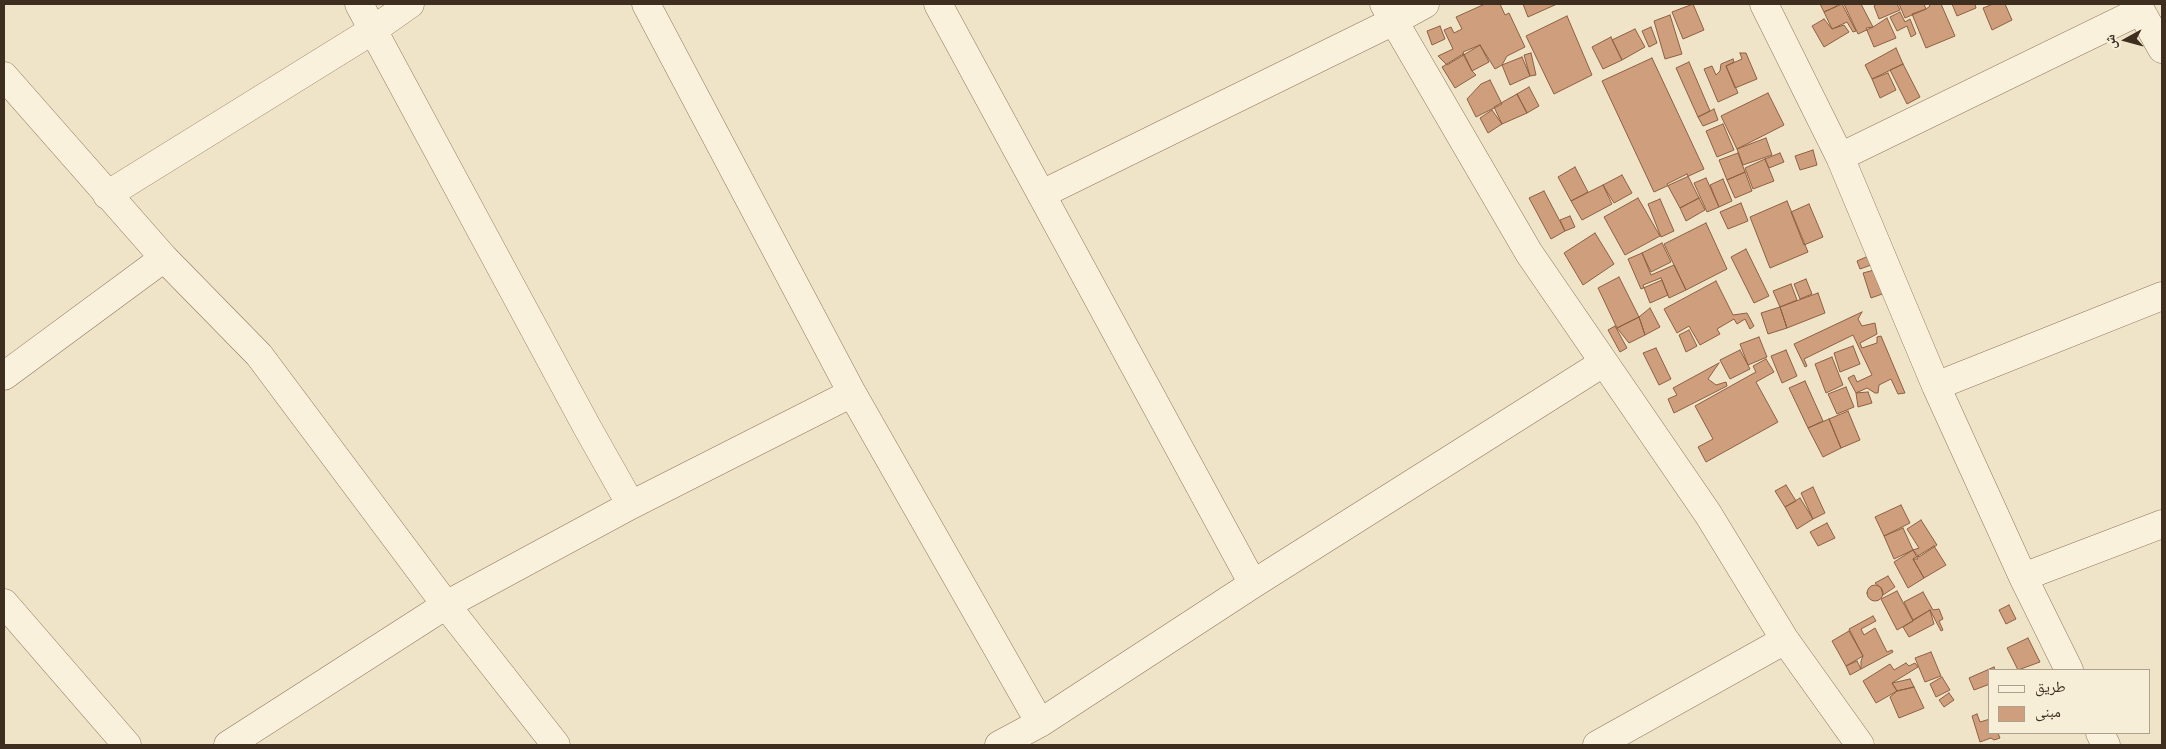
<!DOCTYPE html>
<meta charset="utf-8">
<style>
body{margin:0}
#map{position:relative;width:2166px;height:749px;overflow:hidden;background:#f0e4c8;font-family:"Zilla Slab","Noto Naskh Arabic",serif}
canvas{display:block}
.frame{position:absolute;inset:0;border:5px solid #3d2e20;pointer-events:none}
.legend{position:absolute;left:1988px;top:669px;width:162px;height:65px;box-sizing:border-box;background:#f7eed8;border:1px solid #ada18e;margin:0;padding:6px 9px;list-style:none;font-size:15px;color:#3d2e20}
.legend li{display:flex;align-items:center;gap:10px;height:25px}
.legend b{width:25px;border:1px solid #ada18e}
.north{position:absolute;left:2101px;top:15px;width:50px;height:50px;-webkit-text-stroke:4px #f7eed8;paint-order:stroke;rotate:263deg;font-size:14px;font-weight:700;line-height:20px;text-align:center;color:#3d2e20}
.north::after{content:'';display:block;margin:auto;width:18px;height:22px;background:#3d2e20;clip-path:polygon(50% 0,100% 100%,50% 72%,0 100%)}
</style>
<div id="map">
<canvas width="2166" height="749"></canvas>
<div class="frame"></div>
<ul class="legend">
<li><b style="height:6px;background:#faf1dc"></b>طريق</li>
<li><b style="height:14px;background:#cf9f7d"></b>مبنى</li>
</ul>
<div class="north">ش</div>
</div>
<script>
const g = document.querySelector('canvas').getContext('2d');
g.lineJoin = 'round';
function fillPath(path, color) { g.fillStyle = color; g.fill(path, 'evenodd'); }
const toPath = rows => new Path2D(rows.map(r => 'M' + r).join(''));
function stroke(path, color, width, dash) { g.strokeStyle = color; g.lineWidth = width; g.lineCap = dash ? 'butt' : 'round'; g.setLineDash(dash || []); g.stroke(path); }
const building = toPath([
 [1485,4,1500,4,1505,15,1509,13,1525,47,1507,56,1502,65,1495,69,1480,45,1447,65,1438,56,1453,49,1444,30,1451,27,1454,33,1462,29,1456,17,1485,4],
 [1523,4,1557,4,1528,17,1523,4],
 [1693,4,1704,30,1683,39,1672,12,1693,4],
 [1820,4,1836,4,1837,6,1824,12,1820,4],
 [1842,4,1856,31,1853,32,1847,22,1832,29,1824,12,1842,4],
 [1844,4,1861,4,1873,27,1858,34,1844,4],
 [1877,4,1897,4,1900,10,1879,19,1874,6,1877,4],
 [1899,4,1924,4,1926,9,1905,18,1899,4],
 [1929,4,1941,4,1955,36,1926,48,1912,14,1926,9,1930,6,1929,4],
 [1952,4,1975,4,1976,8,1957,16,1952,4],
 [1993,4,2005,4,2012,20,1992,30,1983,8,1993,4],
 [1900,12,1905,22,1910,19,1916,34,1911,37,1907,26,1897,31,1890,17,1900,12],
 [1670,15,1682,54,1665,59,1654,21,1670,15],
 [1567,16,1592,75,1554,94,1526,36,1567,16],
 [1887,18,1896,38,1874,47,1866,28,1873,27,1887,18],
 [1824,19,1832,29,1844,25,1849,32,1824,47,1812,26,1824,19],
 [1440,26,1445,39,1432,45,1427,31,1440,26],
 [1651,27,1657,43,1649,47,1642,31,1651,27],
 [1635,29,1645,47,1622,60,1612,40,1635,29],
 [1611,37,1622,60,1603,69,1592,47,1611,37],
 [1480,45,1489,62,1472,71,1463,52,1480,45],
 [1896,48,1903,64,1872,79,1865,65,1896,48],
 [1531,53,1536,75,1530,76,1524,55,1531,53],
 [1740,53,1746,53,1757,79,1735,88,1726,66,1742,59,1740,53],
 [1463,54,1472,71,1476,75,1455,88,1442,67,1463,54],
 [1522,57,1530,76,1510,85,1502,65,1522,57],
 [1652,58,1704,169,1654,192,1602,81,1652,58],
 [1733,59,1734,62,1726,66,1738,93,1718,102,1704,69,1712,66,1716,75,1720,71,1721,64,1733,59],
 [1689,62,1710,111,1698,117,1676,68,1689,62],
 [1903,64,1920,97,1907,104,1890,70,1903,64],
 [1888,73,1896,90,1880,98,1872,79,1888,73],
 [1490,80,1502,104,1476,117,1467,99,1481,84,1490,80],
 [1529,87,1539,106,1527,113,1517,94,1529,87],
 [1768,93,1784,125,1737,149,1721,116,1768,93],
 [1517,94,1527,113,1502,124,1494,107,1517,94],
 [1714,109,1718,120,1703,126,1698,117,1714,109],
 [1492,110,1502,124,1488,133,1480,118,1492,110],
 [1723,124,1734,150,1717,157,1706,131,1723,124],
 [1766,138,1772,155,1743,165,1737,149,1766,138],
 [1813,150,1817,165,1800,170,1795,156,1813,150],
 [1738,153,1745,172,1727,180,1719,160,1738,153],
 [1780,153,1784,162,1769,168,1765,159,1780,153],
 [1765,159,1774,181,1753,189,1745,168,1765,159],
 [1575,167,1588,192,1571,201,1558,177,1575,167],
 [1745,172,1752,191,1735,198,1727,180,1745,172],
 [1687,174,1699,198,1680,208,1667,184,1687,174],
 [1622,175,1632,193,1614,203,1603,185,1622,175],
 [1706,178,1719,207,1707,212,1694,183,1706,178],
 [1723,179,1732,201,1719,207,1710,185,1723,179],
 [1603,185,1612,204,1582,220,1571,201,1603,185],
 [1544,191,1565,231,1551,239,1529,198,1544,191],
 [1638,198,1660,236,1625,255,1604,217,1638,198],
 [1699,198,1705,210,1686,221,1680,208,1699,198],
 [1660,199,1674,231,1661,237,1648,204,1660,199],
 [1787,201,1808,252,1770,268,1750,217,1787,201],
 [1741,203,1748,221,1728,229,1720,212,1741,203],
 [1809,204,1823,237,1804,245,1791,212,1809,204],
 [1570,216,1575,227,1565,231,1560,220,1570,216],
 [1706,223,1727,269,1686,290,1664,244,1706,223],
 [1595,233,1614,264,1583,285,1564,253,1595,233],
 [1662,243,1671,262,1651,272,1642,253,1662,243],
 [1746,249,1769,296,1754,303,1731,257,1746,249],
 [1642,253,1651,275,1674,265,1686,290,1669,298,1662,280,1641,289,1628,259,1642,253],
 [1873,254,1874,264,1860,269,1857,261,1873,254],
 [1878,269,1885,293,1871,298,1863,273,1878,269],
 [1619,277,1639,317,1617,328,1598,288,1619,277],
 [1661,278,1668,295,1650,303,1643,285,1661,278],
 [1806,279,1812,294,1800,299,1794,284,1806,279],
 [1716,281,1733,315,1747,313,1754,326,1750,329,1745,319,1737,324,1734,319,1717,329,1720,334,1700,345,1689,326,1677,333,1664,309,1716,281],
 [1791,284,1797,300,1780,307,1773,291,1791,284],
 [1818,293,1825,313,1787,328,1780,307,1818,293],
 [1780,307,1787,328,1768,334,1761,313,1780,307],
 [1650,308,1660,327,1645,335,1639,317,1650,308],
 [1862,312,1858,319,1862,326,1875,323,1877,334,1860,343,1862,348,1877,343,1877,337,1881,336,1905,393,1898,394,1891,379,1879,385,1878,393,1875,393,1867,388,1856,393,1848,378,1854,375,1857,382,1872,375,1853,335,1804,359,1807,366,1805,367,1794,344,1862,312],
 [1639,317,1645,335,1629,343,1617,328,1639,317],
 [1615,326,1627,348,1620,352,1608,330,1615,326],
 [1689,330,1697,346,1686,352,1679,335,1689,330],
 [1759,337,1767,357,1748,365,1740,344,1759,337],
 [1853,346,1860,364,1840,372,1834,353,1853,346],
 [1656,348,1671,379,1659,385,1643,353,1656,348],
 [1740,350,1750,369,1730,379,1720,360,1740,350],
 [1786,350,1797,376,1782,383,1771,356,1786,350],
 [1832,357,1843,385,1826,393,1815,364,1832,357],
 [1766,359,1774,372,1756,382,1778,422,1706,462,1698,447,1713,439,1695,406,1756,372,1753,366,1766,359],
 [1719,363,1708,379,1716,385,1726,382,1727,386,1674,413,1668,399,1677,395,1673,388,1719,363],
 [1805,381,1823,421,1808,428,1789,388,1805,381],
 [1846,387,1854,407,1837,414,1828,394,1846,387],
 [1868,392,1872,403,1858,407,1856,393,1868,392],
 [1848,411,1860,440,1841,448,1829,419,1848,411],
 [1829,419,1841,448,1823,457,1808,428,1829,419],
 [1786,485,1796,501,1785,507,1775,491,1786,485],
 [1813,487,1825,513,1813,519,1801,493,1813,487],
 [1800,498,1813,519,1797,529,1785,507,1800,498],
 [1901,505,1910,523,1884,536,1875,517,1901,505],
 [1921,520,1937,545,1919,557,1913,550,1919,548,1907,529,1921,520],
 [1827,523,1835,538,1818,546,1810,532,1827,523],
 [1903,528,1913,550,1894,559,1884,536,1903,528],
 [1934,546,1946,565,1924,578,1913,559,1934,546],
 [1913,550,1918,559,1913,559,1924,578,1908,588,1894,562,1913,550],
 [1888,576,1895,587,1883,595,1881,588,1875,583,1888,576],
 '1867 593a8 8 0 1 1 16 0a8 8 0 1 1-16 0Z',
 [1897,591,1913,621,1897,630,1881,599,1897,591],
 [1923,592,1933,610,1939,609,1943,619,1939,621,1943,630,1941,631,1930,610,1913,620,1904,602,1923,592],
 [2009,605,2016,619,2006,624,1999,610,2009,605],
 [1930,610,1934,624,1909,637,1903,627,1930,610],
 [1873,616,1876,621,1861,629,1864,635,1875,628,1887,652,1892,650,1893,652,1861,669,1861,661,1863,656,1849,629,1873,616],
 [1849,631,1863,656,1846,666,1832,641,1849,631],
 [2028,638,2040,662,2018,670,2007,648,2028,638],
 [1931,652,1941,676,1925,682,1915,658,1931,652],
 [1857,661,1861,669,1850,675,1846,666,1857,661],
 [1906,663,1909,666,1915,663,1918,667,1892,683,1897,691,1876,703,1863,681,1890,664,1894,670,1906,663],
 [1994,667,1995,670,1990,670,1990,684,1974,690,1969,678,1994,667],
 [1942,677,1950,690,1936,697,1930,684,1942,677],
 [1910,679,1914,687,1897,691,1892,683,1910,679],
 [1914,687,1924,708,1899,718,1890,697,1897,691,1914,687],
 [1949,693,1954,700,1944,707,1939,700,1949,693],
 [1977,714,1980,722,1990,719,1990,733,1998,733,2000,738,1994,740,1991,738,1980,742,1972,716,1977,714]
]);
fillPath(building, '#cf9f7d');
stroke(building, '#8d5f41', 1);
const minor = toPath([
 [646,4,852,393,1040,723],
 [938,4,1253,584],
 [1384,4,1529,253,1708,514,1785,640,1860,745],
 [1764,4,1840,157,1936,386,2023,577,2069,670],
 [2137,4,2162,49],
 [1840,157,2140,11],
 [1042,194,1394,21,1425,4],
 [107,195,373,30,410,4],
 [4,376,164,258],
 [1936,386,2162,296],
 [631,505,852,393],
 [2023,577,2162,524],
 [4,603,127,745],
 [2100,733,2106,745],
 [228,745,446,605,631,505,587,427,359,4],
 [999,745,1040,723,1253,584,1603,363],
 [1597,745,1785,640]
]);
const tertiary = toPath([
 [4,76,164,258,259,355,446,605,556,745]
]);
stroke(minor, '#8d765c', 29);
stroke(tertiary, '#8d765c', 29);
stroke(minor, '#faf1dc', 28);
stroke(tertiary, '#faf1dc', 28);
</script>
